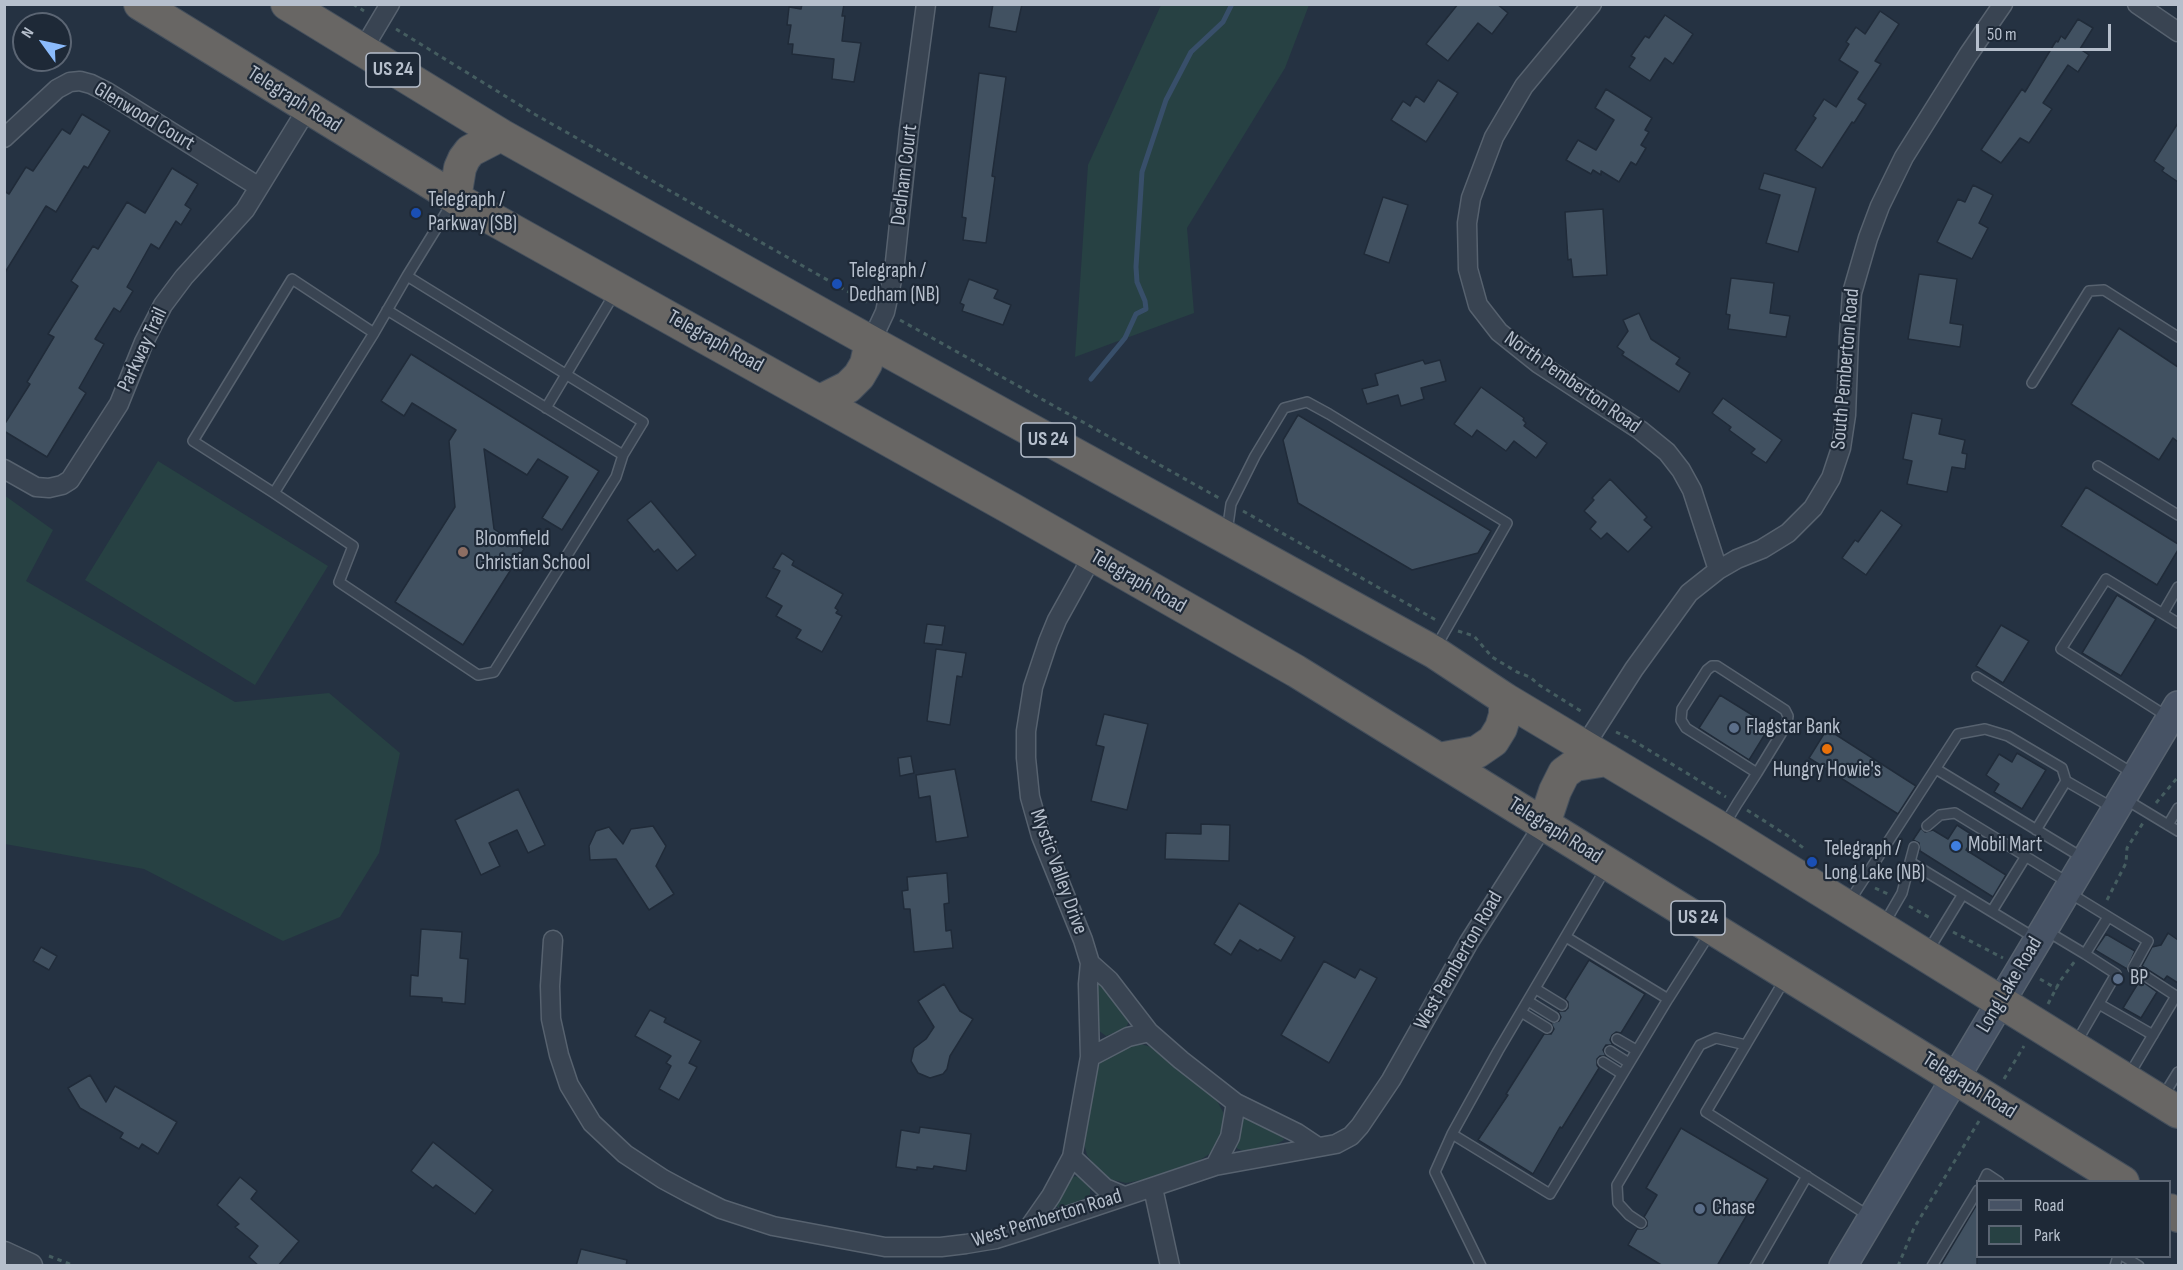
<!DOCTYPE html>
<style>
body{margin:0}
#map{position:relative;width:2183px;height:1270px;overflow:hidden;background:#253242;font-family:"Sofia Sans Condensed",sans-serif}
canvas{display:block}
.frame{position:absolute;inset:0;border:6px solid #b6bfcc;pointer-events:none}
.legend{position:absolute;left:1976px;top:1180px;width:195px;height:78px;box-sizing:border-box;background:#1e2937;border:2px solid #5b6573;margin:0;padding:8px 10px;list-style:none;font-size:18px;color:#b6bfcc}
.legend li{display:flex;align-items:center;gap:12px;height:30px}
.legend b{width:30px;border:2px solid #5b6573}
.north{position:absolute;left:12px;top:12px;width:60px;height:60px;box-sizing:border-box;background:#1e2937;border:2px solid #5b6573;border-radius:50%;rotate:303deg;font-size:16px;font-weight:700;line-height:24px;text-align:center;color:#b6bfcc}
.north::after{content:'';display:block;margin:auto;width:21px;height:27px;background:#8bbbfc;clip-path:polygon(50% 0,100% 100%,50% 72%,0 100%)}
.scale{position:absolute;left:1976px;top:24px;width:135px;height:27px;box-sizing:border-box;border:3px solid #b6bfcc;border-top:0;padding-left:8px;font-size:18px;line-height:21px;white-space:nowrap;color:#b6bfcc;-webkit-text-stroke:4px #1e2937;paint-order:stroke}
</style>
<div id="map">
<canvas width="2183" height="1270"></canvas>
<div class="frame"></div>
<ul class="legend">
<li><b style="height:8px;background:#475365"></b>Road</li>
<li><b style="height:16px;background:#274143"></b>Park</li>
</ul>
<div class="north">N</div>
<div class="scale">50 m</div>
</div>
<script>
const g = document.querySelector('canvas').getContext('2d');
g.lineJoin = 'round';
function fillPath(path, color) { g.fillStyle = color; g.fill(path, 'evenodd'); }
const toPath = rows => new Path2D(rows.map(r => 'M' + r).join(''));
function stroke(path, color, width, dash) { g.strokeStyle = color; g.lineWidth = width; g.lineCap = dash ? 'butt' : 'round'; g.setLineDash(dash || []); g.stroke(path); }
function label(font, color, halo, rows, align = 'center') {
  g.font = font + ' "Sofia Sans Condensed",sans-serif'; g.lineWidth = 4.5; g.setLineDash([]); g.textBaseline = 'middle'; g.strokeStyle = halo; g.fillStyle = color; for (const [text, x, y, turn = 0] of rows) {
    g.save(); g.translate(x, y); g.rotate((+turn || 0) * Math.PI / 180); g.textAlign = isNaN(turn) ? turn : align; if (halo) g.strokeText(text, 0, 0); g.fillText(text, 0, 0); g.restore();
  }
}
fillPath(toPath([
 [1161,5,1309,5,1285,68,1187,228,1194,313,1075,357,1088,165],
 [158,461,328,566,255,685,85,580],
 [4,495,53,530,26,581,235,702,329,693,400,753,379,853,340,917,283,941,144,869,5,844],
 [1099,977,1129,1021,1126,1028,1106,1036,1098,1030,1094,979],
 [1138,1043,1154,1048,1215,1097,1223,1112,1223,1123,1221,1137,1214,1151,1200,1160,1142,1180,1126,1183,1109,1179,1101,1174,1087,1155,1083,1140,1096,1070,1102,1060,1123,1046],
 [1246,1116,1282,1134,1284,1140,1275,1145,1244,1151,1238,1149,1234,1145,1241,1118],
 [1079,1176,1090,1188,1090,1196,1062,1209,1055,1206,1071,1177]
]), '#274143');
stroke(toPath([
 [1091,379,1125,338,1136,314,1146,309,1145,301,1137,282,1136,267,1142,172,1166,100,1191,52,1223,22,1232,4]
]), '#384f6a', 5);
const building = toPath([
 [802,4,844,4,842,16,845,16,842,41,861,43,854,82,832,79,834,59,792,54,793,44,788,44,791,25,787,25,789,7,801,9,802,4],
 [993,4,1022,4,1016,32,989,27,993,4],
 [1458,4,1497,4,1508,13,1492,34,1478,23,1448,61,1426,44,1458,4],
 [1880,11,1899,24,1875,61,1881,64,1858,99,1866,104,1854,123,1852,122,1822,168,1795,150,1816,118,1813,116,1824,99,1836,107,1858,72,1839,60,1849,44,1846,42,1856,27,1865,34,1880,11],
 [1665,15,1693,34,1673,64,1665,58,1650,81,1629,67,1635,58,1631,56,1645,36,1649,38,1665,15],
 [2078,19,2093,28,2080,49,2089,55,2078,72,2068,65,2043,103,2052,109,2029,143,2020,138,2001,163,1981,150,2022,89,2025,92,2056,41,2058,42,2061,36,2065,39,2078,19],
 [979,73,1006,77,992,176,995,177,986,243,963,240,966,218,962,217,979,73],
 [1438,80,1458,93,1426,142,1391,120,1403,101,1410,106,1416,96,1424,102,1438,80],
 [1606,89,1652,118,1645,130,1649,132,1641,145,1646,148,1636,165,1631,162,1619,182,1601,171,1601,175,1593,170,1591,174,1566,160,1578,140,1596,150,1614,120,1595,108,1606,89],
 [82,114,110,131,88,168,84,166,56,212,46,206,4,274,4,191,9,194,26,167,33,171,62,129,70,134,82,114],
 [2178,123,2178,182,2162,171,2164,168,2154,161,2178,123],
 [172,168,198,184,185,205,191,209,181,225,176,221,159,249,151,244,127,287,133,291,120,312,114,308,95,339,104,344,79,388,86,393,47,457,4,431,4,425,30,384,27,382,54,337,48,334,78,286,71,281,93,246,98,249,127,202,145,213,172,168],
 [1764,173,1816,188,1798,252,1766,243,1780,195,1759,189,1764,173],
 [1973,185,1993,195,1979,223,1988,228,1972,259,1937,242,1958,199,1965,202,1973,185],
 [1383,197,1408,205,1389,263,1364,254,1383,197],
 [1603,209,1607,275,1573,277,1571,259,1568,260,1565,212,1603,209],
 [1919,274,1957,279,1950,323,1963,325,1960,347,1908,339,1919,274],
 [1731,278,1774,283,1770,313,1790,316,1786,337,1728,329,1730,315,1726,314,1731,278],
 [969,279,998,290,994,298,1011,305,1003,325,962,311,964,305,960,303,969,279],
 [1639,313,1651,339,1680,358,1676,364,1690,373,1679,392,1622,355,1624,352,1617,347,1628,331,1623,320,1639,313],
 [2119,328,2178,367,2178,442,2173,438,2159,460,2071,404,2119,328],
 [411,354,599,471,562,530,542,518,568,477,538,459,527,475,484,449,494,529,524,549,463,645,395,602,455,507,449,441,456,430,412,403,404,416,381,401,411,354],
 [1423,360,1425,364,1440,360,1446,381,1421,388,1424,399,1401,406,1398,395,1367,404,1362,389,1378,385,1375,374,1423,360],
 [1481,387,1524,418,1523,420,1526,423,1524,426,1547,443,1536,458,1514,441,1506,451,1477,430,1472,437,1454,424,1481,387],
 [1723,398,1782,440,1766,463,1751,453,1755,449,1729,430,1731,427,1712,413,1723,398],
 [1912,413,1942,419,1939,434,1965,440,1962,453,1967,454,1965,469,1952,467,1947,492,1907,484,1912,461,1903,459,1912,413],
 [1298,415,1491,531,1478,553,1412,570,1298,503,1283,440,1298,415],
 [1610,479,1647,517,1644,520,1652,527,1628,552,1607,533,1601,539,1590,529,1596,522,1584,511,1594,500,1592,498,1610,479],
 [2086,487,2178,544,2178,550,2157,585,2061,526,2086,487],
 [651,501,696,555,677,571,658,549,654,552,627,520,651,501],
 [1881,510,1902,525,1866,575,1842,558,1855,540,1858,542,1881,510],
 [782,553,794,561,792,565,843,594,835,608,838,610,836,613,842,616,822,652,796,638,801,630,776,616,782,606,766,597,780,571,773,568,782,553],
 [2117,595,2156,619,2121,676,2082,653,2117,595],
 [927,624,945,626,942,645,924,643,927,624],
 [2001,625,2029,641,2003,683,1976,666,2001,625],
 [936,649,966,653,962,677,957,676,950,725,927,721,936,649],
 [1720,695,1770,726,1749,760,1699,728,1720,695],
 [1104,714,1148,724,1127,810,1091,801,1104,747,1096,745,1104,714],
 [1827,729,1916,786,1898,814,1809,758,1827,729],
 [2017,753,2046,770,2022,809,1994,792,1999,784,1986,775,1999,754,2012,762,2017,753],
 [911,756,914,773,900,776,898,758,911,756],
 [955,769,968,837,936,842,930,796,919,798,916,775,955,769],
 [518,789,545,845,528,853,517,830,489,843,500,866,481,875,455,820,518,789],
 [1201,824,1230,825,1229,861,1165,859,1166,833,1201,834,1201,824],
 [1957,825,1974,836,1966,850,2006,875,1993,897,1920,851,1919,843,1913,840,1921,828,1925,832,1933,830,1948,839,1957,825],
 [653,826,666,846,656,866,674,894,649,910,616,859,590,860,589,846,596,831,609,827,623,844,631,829,653,826],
 [947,873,949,903,944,904,946,931,951,930,953,948,914,952,910,909,904,909,902,891,908,890,907,877,947,873],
 [1239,903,1295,937,1281,961,1260,949,1258,951,1240,940,1231,955,1214,944,1239,903],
 [421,929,462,932,460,958,468,959,465,1004,442,1002,442,998,410,996,411,975,418,976,421,929],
 [2168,933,2178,940,2178,983,2167,976,2164,980,2142,966,2152,947,2161,945,2168,933],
 [2106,934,2135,951,2127,969,2095,950,2106,934],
 [41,947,57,956,49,970,33,961,41,947],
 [1589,960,1645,994,1621,1033,1616,1032,1612,1035,1610,1040,1613,1045,1606,1045,1603,1050,1606,1056,1600,1056,1597,1059,1597,1065,1599,1068,1562,1128,1560,1127,1533,1174,1478,1140,1508,1095,1506,1094,1544,1034,1551,1034,1554,1029,1551,1023,1559,1021,1561,1017,1558,1011,1565,1011,1568,1008,1568,1002,1565,999,1589,960],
 [1324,961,1355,978,1360,969,1377,978,1329,1063,1281,1035,1324,961],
 [2140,980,2157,992,2141,1018,2123,1008,2140,980],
 [944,984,960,1011,973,1019,950,1056,947,1069,943,1074,930,1078,918,1073,911,1061,914,1048,926,1039,934,1027,918,1001,944,984],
 [650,1010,666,1018,664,1022,701,1041,689,1063,697,1067,679,1100,659,1089,671,1066,666,1063,671,1056,635,1036,650,1010],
 [90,1075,106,1102,115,1086,177,1122,158,1154,142,1144,139,1149,120,1138,123,1133,80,1108,68,1088,90,1075],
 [920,1127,971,1134,966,1171,934,1166,933,1169,917,1167,917,1170,896,1167,901,1130,919,1133,920,1127],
 [1681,1128,1768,1179,1717,1266,1663,1266,1628,1245,1637,1229,1643,1229,1647,1226,1647,1221,1644,1217,1657,1195,1646,1188,1681,1128],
 [433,1142,493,1190,475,1214,436,1185,433,1188,411,1171,433,1142],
 [240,1177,257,1191,251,1199,299,1241,278,1266,259,1266,249,1257,258,1246,235,1227,239,1224,217,1205,240,1177],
 [1977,1204,1977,1266,1940,1266,1977,1204],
 [581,1249,627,1260,626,1266,576,1266,581,1249]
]);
fillPath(building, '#415161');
stroke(building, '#202b39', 1.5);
const service = toPath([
 [407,276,643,422,623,455,616,477,494,672,478,675,339,582,353,546,274,493,374,333,407,276,452,203],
 [387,310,623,455],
 [2032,383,2089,291,2104,290,2178,337],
 [546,408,616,291],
 [2098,466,2178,515],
 [274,493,193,441,292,279,374,333],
 [1227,532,1231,504,1255,456,1284,408,1307,402,1329,414,1507,523,1436,647],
 [2163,613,2178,587],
 [1977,677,2134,774],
 [2168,717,2061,649,2106,579,2178,623],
 [1936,769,2083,858],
 [2125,799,2178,831],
 [1725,824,1737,804,1757,773,1787,724,1788,716,1785,710,1717,666,1712,666,1707,670,1682,709,1681,720,1686,728,1757,773],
 [2168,825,2178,808],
 [1927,826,1940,815,1955,813,2069,883],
 [2036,830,2066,781],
 [1910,862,1914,847],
 [2068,892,2148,941,2133,968,2176,996,2129,1075],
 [1849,902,1958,734,1985,729,2008,736,2062,768,2066,781,2113,808],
 [1992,911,2026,856],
 [1884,924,1902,893,1910,862,2035,938],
 [2045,930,2085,954,2108,917],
 [1566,937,1668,999],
 [1928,951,1963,894],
 [1785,979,1706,1112,1869,1216],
 [1536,989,1562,1005],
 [1528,1001,1554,1017],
 [2099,1004,2153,1035],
 [1521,1012,1547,1028],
 [1617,1039,1636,1050],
 [2076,1043,2116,974,2085,954],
 [1610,1051,1629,1063],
 [1603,1062,1622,1074],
 [2162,1098,2178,1072],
 [1452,1134,1550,1194,1668,999,1710,933],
 [1983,1182,1987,1174,1999,1182],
 [1641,1223,1629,1215,1618,1203,1617,1185,1700,1045,1716,1038,1746,1045],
 [2123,1256,2139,1266],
 [1481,1266,1435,1172,1452,1134,1498,1051,1606,868],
 [1755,1266,1807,1176],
 [1932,1266,1978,1190],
 [2115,1266,2118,1256]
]);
const minor = toPath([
 [1592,4,1524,86,1494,137,1471,198,1467,223,1468,269,1478,305,1499,332,1539,364,1640,430,1667,452,1681,470,1692,490,1718,570],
 [2137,4,2178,32],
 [362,51,390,4],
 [4,138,57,89,70,82,80,81,91,84,107,92,259,187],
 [871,342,885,312,894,271,909,130,926,4],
 [4,469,36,487,49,488,62,485,70,480,119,404,144,342,163,305,184,277,245,210,307,109],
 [1584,747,1634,669,1689,593,1718,570,1737,559,1762,549,1788,533,1813,508,1831,478,1841,448,1846,415,1849,336,1852,293,1868,238,1880,206,1904,157,1968,55,2003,4],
 [553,940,550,986,551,1019,559,1055,569,1085,592,1123,625,1154,663,1179,689,1193,721,1209,773,1226,885,1247,941,1247,966,1244,996,1239,1028,1229,1215,1166,1336,1144,1351,1136,1360,1126,1391,1080,1469,942,1544,824],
 [1090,963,1109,980,1149,1032,1181,1060,1236,1103,1230,1137,1215,1166],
 [1090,1057,1128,1037,1149,1032],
 [1236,1103,1297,1133,1318,1147],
 [1072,1157,1105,1188,1124,1196],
 [1153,1188,1170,1266],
 [1028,1229,1051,1196,1072,1157,1090,1057,1088,984,1090,963,1083,940,1041,836,1030,797,1026,758,1026,731,1033,687,1048,642,1057,620,1092,557]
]);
const tertiary = toPath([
 [4,1254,30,1266]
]);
const secondary = toPath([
 [1843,1266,2178,705]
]);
const trunk = toPath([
 [140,4,455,198,1012,509,1296,671,2123,1182],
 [287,4,501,135,871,342,1434,652,1505,699,1722,829,2178,1112],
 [455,198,460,168,464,159,470,151,501,135],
 [820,401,848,387,859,376,866,364,871,342],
 [1439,759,1477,752,1493,741,1501,728,1505,715,1505,699],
 [1544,824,1555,791,1564,773,1575,765,1607,760],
 [2170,1210,2178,1216]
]);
stroke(service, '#57626f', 12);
stroke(minor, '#57626f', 21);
stroke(tertiary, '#57626f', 27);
stroke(secondary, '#57626f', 30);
stroke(trunk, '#444f5c', 34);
stroke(toPath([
 [353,4,364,11],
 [396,29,536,115,870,304],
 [900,320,1219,498],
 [1243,511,1436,620],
 [1458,631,1474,636,1492,657,1517,672,1530,677,1539,685,1584,713],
 [1616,732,1629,738,1726,797],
 [2156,803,2178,777],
 [1747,810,1788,836,1806,850],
 [1875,888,1888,894],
 [2107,900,2126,863,2127,848,2143,823],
 [1909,906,1932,919],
 [1953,932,2003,958],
 [2040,979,2057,989],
 [2048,1004,2060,981,2075,961],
 [2004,1079,2024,1046],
 [49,1256,75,1266],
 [1898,1266,1914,1228,1979,1121]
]), '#455d60', 3, [4.5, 4.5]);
stroke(service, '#394452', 9);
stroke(minor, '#394452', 18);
stroke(tertiary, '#394452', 24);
stroke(secondary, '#475365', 27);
stroke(trunk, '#686664', 32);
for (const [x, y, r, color] of [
 [416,213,6,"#1a4fb4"],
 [837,284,6,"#1a4fb4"],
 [463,552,6,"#8d6e63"],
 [1734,728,6,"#5c6f8a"],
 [1827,749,6,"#e8710a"],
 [1956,846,6,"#3f7fe0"],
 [1812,862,6,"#1a4fb4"],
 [2118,979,6,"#5c6f8a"],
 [1700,1209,6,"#5c6f8a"]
]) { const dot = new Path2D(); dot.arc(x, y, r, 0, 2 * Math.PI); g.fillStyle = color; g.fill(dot); stroke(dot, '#1e2937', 2); }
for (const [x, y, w] of [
 [393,70,54],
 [1048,440,54],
 [1698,918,54]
]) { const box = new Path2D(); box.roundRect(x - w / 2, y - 17, w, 34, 4.5); g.fillStyle = '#1e2937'; g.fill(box); stroke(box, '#b6bfcc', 1.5); }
label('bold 20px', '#b6bfcc', null, [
 ["US 24",393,70],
 ["US 24",1048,440],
 ["US 24",1698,918]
]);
label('21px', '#b6bfcc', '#1e2937', [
 ["Telegraph Road",294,100,32],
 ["Glenwood Court",144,117,31],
 ["Dedham Court",905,175,-83],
 ["Telegraph Road",715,342,29],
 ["Parkway Trail",143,350,-65],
 ["South Pemberton Road",1846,369,-85],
 ["North Pemberton Road",1572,383,35],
 ["Telegraph Road",1138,582,30],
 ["Telegraph Road",1555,831,32],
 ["Mystic Valley Drive",1058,872,70],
 ["West Pemberton Road",1459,961,-60],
 ["Long Lake Road",2010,985,-59],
 ["Telegraph Road",1969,1086,32],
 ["West Pemberton Road",1047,1219,-17]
]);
label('21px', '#b6bfcc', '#1e2937', [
 ["Telegraph /",428,201],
 ["Parkway (SB)",428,225],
 ["Telegraph /",849,272],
 ["Dedham (NB)",849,296],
 ["Bloomfield",475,540],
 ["Christian School",475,564],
 ["Flagstar Bank",1746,728],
 ["Hungry Howie's",1827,771,"center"],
 ["Mobil Mart",1968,846],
 ["Telegraph /",1824,850],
 ["Long Lake (NB)",1824,874],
 ["BP",2130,979],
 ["Chase",1712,1209]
], 'left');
</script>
